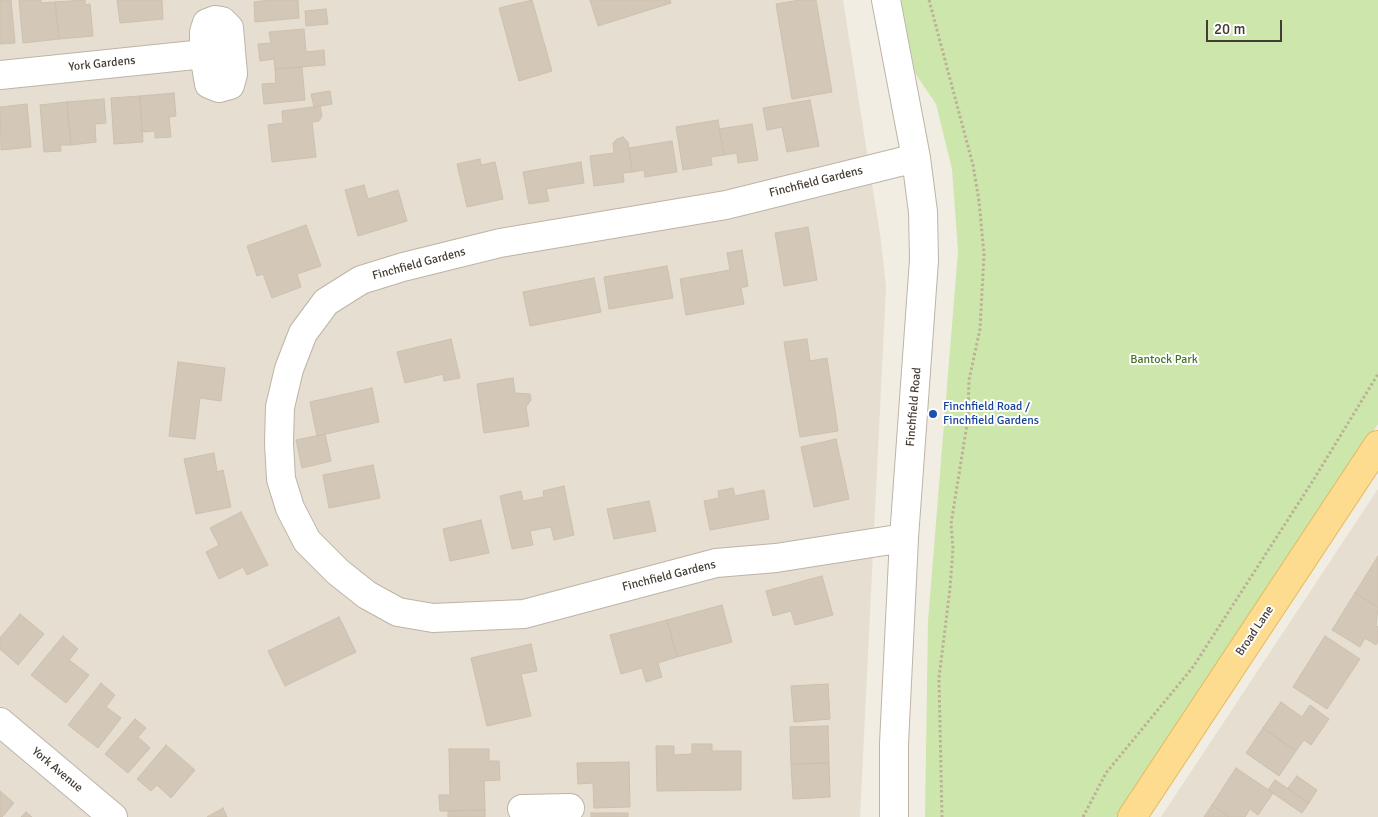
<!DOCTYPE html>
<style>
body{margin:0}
#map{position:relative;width:1378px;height:817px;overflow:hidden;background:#f1ede3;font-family:Signika,sans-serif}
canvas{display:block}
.scale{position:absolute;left:1206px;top:20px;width:76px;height:22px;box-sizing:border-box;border:2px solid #433c33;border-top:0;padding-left:6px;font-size:15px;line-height:18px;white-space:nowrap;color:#433c33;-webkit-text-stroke:4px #fff;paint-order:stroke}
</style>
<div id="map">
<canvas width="1378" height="817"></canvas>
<div class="scale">20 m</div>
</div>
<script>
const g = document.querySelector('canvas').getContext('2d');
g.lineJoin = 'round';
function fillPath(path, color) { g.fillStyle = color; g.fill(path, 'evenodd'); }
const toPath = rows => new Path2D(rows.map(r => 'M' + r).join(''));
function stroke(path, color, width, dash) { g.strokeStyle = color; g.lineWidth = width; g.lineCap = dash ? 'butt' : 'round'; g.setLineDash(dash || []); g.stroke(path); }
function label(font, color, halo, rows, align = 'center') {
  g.font = font + ' Signika,sans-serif'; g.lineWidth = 4; g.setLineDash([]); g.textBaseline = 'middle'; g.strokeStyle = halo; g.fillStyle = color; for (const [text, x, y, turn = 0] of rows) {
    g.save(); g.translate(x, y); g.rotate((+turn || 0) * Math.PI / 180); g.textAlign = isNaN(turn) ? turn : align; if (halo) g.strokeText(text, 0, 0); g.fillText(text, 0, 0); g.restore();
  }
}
fillPath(toPath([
 [0,0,843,0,881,241,886,287,860,817,0,817],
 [1378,489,1378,817,1161,817]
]), '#e5ded1');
fillPath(toPath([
 [901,0,1378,0,1378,424,1124,817,925,817,928,621,958,251,952,169,936,104,915,73]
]), '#cde6ab');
const building = toPath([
 [0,0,11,0,15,43,0,44,0,0],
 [19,0,41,0,41,3,55,2,59,39,23,43,19,0],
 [85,0,85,5,90,4,93,36,59,39,55,2,85,0],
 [117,0,162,0,163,19,120,23,117,0],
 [270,0,298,0,299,18,255,22,254,2,270,0],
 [532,0,552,71,519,81,499,8,532,0],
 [590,0,670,0,671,3,598,26,590,0],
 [799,0,816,0,832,92,792,99,776,4,799,0],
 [326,9,328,24,306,26,305,11,326,9],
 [304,29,306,52,324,50,325,65,275,69,274,59,260,61,258,44,271,43,269,32,304,29],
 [302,67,305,100,264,104,262,84,276,83,275,69,302,67],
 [330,91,332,104,314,107,311,94,330,91],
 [174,93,176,116,169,117,171,137,155,138,155,131,142,132,140,96,174,93],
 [140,96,143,142,114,144,111,98,140,96],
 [104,99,106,123,95,124,96,142,71,145,67,102,104,99],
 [810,100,819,146,787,152,782,127,767,130,763,108,810,100],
 [67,102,71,145,60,145,61,151,44,152,40,105,67,102],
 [27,104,31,147,1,150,0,107,27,104],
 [320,106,322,116,319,121,312,122,316,157,272,162,268,125,283,123,282,111,320,106],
 [718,120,724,155,711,157,712,165,683,170,676,127,718,120],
 [752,124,758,160,738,163,737,153,724,155,719,129,752,124],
 [623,137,628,142,632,172,623,173,624,182,594,186,590,156,614,153,613,143,617,139,623,137],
 [672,141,677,172,645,177,644,170,632,172,629,148,672,141],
 [480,159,481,165,495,162,503,199,467,207,457,164,480,159],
 [581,162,584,183,546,189,549,201,529,204,523,172,581,162],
 [364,185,368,199,398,190,407,221,358,236,345,190,364,185],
 [306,225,321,266,297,274,301,287,272,298,263,274,257,276,247,246,306,225],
 [808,227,817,280,784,286,775,233,808,227],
 [742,250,748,286,741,288,744,304,686,315,680,279,730,270,727,253,742,250],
 [667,266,673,298,609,309,604,277,667,266],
 [594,278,601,312,530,326,523,292,594,278],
 [451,339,460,378,444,381,443,374,405,383,397,352,451,339],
 [807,339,810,361,827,358,838,431,800,437,784,342,807,339],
 [178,362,225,368,221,401,200,398,195,439,169,436,178,362],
 [513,378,515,393,530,394,531,400,526,407,529,426,484,433,477,384,513,378],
 [372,388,379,422,317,436,310,402,372,388],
 [325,434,331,461,302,468,296,440,325,434],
 [836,439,849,499,814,507,801,447,836,439],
 [214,453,217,472,223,470,231,507,196,514,184,459,214,453],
 [373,465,380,498,329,508,323,475,373,465],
 [564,486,574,535,554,540,551,527,530,531,533,545,512,549,500,496,521,491,523,501,544,497,543,491,564,486],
 [733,488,735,496,764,490,769,519,710,530,704,501,719,498,718,491,733,488],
 [649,501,656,531,614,539,607,509,649,501],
 [241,512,268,565,247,575,243,567,219,579,206,552,219,545,210,528,241,512],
 [481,520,489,553,450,561,443,529,481,520],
 [1378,556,1378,607,1355,593,1378,556],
 [822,576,833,615,795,625,791,611,773,616,766,591,822,576],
 [1355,593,1378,607,1376,626,1378,627,1378,641,1376,645,1365,638,1360,647,1332,630,1355,593],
 [722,605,732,642,677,657,667,620,722,605],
 [20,614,44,634,18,665,0,649,0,638,20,614],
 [339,617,356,652,285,686,268,651,339,617],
 [667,620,677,657,658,663,662,677,646,682,642,668,621,674,610,635,667,620],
 [63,636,78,649,69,660,89,675,66,703,31,675,63,636],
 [1325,636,1360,659,1327,709,1293,687,1325,636],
 [531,644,537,671,521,674,531,716,487,726,471,658,531,644],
 [101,683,115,695,106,707,121,718,98,748,68,725,101,683],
 [828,684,830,719,794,722,791,686,828,684],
 [1281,702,1302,717,1310,705,1329,719,1311,745,1304,740,1296,751,1263,728,1281,702],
 [135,719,146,728,138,737,150,748,128,773,105,754,135,719],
 [828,726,829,763,791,764,790,727,828,726],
 [1263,728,1296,751,1279,776,1246,753,1263,728],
 [692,744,712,744,712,751,741,751,741,790,657,791,656,746,674,746,674,755,692,754,692,744],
 [166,745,195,770,171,798,157,785,151,791,137,779,166,745],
 [449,749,489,749,489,761,499,761,500,780,484,781,485,810,440,811,439,795,450,795,449,749],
 [629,762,630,807,594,808,593,783,578,784,577,763,629,762],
 [829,763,830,797,793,799,791,764,829,763],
 [1236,768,1273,793,1258,815,1250,809,1245,817,1229,817,1212,805,1236,768],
 [1297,776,1317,790,1309,803,1288,788,1297,776],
 [1275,780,1309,803,1302,813,1268,790,1275,780],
 [0,791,14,803,2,817,0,817,0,791],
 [1212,805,1229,817,1204,817,1212,805],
 [223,808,227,817,207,817,223,808],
 [485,810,485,817,448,817,448,811,485,810],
 [26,812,32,817,21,817,26,812],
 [591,813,628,813,628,817,591,817,591,813]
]);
fillPath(building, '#d3c8b8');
stroke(building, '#cec0ac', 1);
const minor = toPath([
 [886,0,916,158,923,212,924,260,904,538,894,744,894,817],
 [215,20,222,21,229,28,233,74,230,85,219,88,209,84,204,54,204,32,207,23,215,20],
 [0,75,204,54],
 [904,538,776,558,716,563,524,614,433,618,398,612,367,595,338,572,307,541,290,508,281,479,279,443,280,407,289,369,303,333,326,302,361,280,403,267,500,243,726,205,916,158],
 [0,722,113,817],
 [522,809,570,808]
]);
const major = toPath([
 [1132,817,1378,445]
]);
stroke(minor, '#bdb4a6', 30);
stroke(major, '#e3b95f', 30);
stroke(toPath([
 [929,0,973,165,979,201,984,254,980,329,969,380,968,418,951,524,953,548,950,588,939,678,942,817],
 [1083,817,1106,773,1193,667,1314,479,1378,374]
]), '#beb097', 3, [2.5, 2.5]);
stroke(minor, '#fff', 28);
stroke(major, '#fedc8f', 28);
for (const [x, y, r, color] of [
 [933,414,5,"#1a4fb4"]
]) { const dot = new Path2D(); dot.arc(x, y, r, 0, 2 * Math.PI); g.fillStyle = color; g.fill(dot); stroke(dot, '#fff', 2); }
label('12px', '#433c33', '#fff', [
 ["York Gardens",102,64,-6],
 ["Finchfield Gardens",816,182,-14],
 ["Finchfield Gardens",419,264,-15],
 ["Finchfield Road",914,407,-85],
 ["Finchfield Gardens",669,576,-14],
 ["Broad Lane",1255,631,-56],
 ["York Avenue",57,770,40]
]);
label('12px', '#467427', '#fff', [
 ["Bantock Park",1164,360]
]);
label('12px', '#164399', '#fff', [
 ["Finchfield Road /",943,407],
 ["Finchfield Gardens",943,421]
], 'left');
</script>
